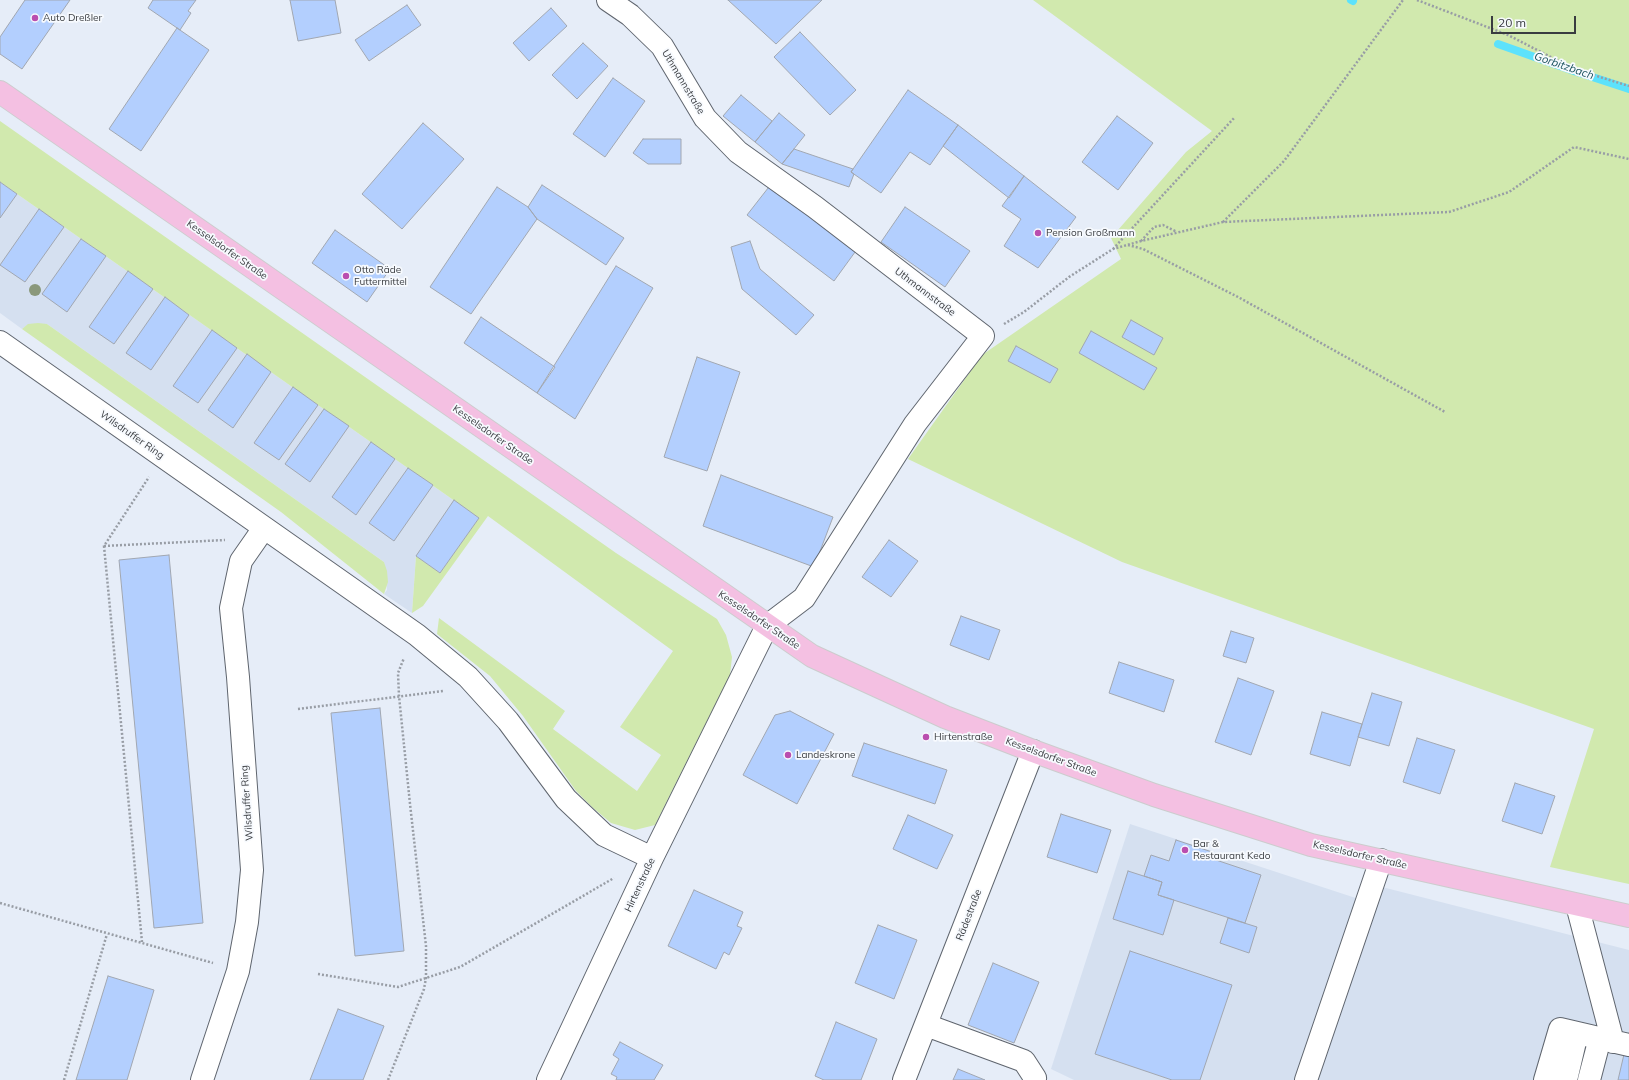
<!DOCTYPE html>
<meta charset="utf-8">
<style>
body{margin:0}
#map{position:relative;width:1629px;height:1080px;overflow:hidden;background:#e6edf8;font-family:Mulish,sans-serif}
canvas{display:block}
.scale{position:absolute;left:1491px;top:16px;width:85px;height:18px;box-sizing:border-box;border:2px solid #393c40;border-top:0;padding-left:5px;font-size:12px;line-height:14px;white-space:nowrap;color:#393c40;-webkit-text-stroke:3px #f7fafe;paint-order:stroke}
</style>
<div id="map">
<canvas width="1629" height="1080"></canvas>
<div class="scale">20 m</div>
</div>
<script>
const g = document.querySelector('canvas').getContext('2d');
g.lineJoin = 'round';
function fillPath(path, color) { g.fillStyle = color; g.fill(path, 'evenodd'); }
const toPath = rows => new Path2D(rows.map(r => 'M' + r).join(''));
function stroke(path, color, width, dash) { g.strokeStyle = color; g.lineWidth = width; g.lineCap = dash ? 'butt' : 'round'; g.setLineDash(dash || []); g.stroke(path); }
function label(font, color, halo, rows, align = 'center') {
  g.font = font + ' Mulish,sans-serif'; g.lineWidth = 3.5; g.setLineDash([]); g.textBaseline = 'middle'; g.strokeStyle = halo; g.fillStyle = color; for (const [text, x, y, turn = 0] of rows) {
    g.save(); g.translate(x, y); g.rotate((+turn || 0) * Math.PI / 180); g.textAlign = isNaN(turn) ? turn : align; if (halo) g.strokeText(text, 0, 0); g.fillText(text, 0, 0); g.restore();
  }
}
fillPath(toPath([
 [0,182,479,518,440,573,416,556,412,613,384,594,387,590,384,562,47,324,29,324,22,329,0,313],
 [1130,824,1377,905,1382,887,1629,950,1629,1080,1074,1080,1051,1069]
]), '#d5e0f0');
fillPath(toPath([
 [1033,0,1629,0,1629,884,1550,867,1594,729,1122,562,908,459,982,355,1121,259,1111,238,1186,152,1212,131],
 [0,121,616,553,717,619,726,635,732,657,730,675,655,825,635,830,611,823,592,807,576,791,523,716,490,676,437,634,439,618,565,711,553,729,637,791,661,755,620,727,673,651,488,516,423,606,412,613,416,556,440,573,479,518,0,182],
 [38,323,47,324,384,562,387,571,388,582,384,594,281,512,22,329,28,324]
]), '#d1e9ae');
stroke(toPath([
 [1351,0,1353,1],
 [1498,44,1574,71,1629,89]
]), '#5de2fc', 8);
const building = toPath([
 [25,0,70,0,22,69,0,54,0,37,25,0],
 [153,0,196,0,188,11,191,13,180,30,148,8,153,0],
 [290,0,335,0,341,33,298,41,290,0],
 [728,0,822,0,776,44,728,0],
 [407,5,421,25,369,61,355,40,407,5],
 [551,8,567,26,529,61,513,43,551,8],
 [177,28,209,50,141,151,109,129,177,28],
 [800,32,856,90,830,115,774,57,800,32],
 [583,43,608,66,577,99,552,75,583,43],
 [613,78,645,101,605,157,573,134,613,78],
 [908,90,958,125,930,165,910,152,881,193,851,172,908,90],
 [741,95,772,121,755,142,723,116,741,95],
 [779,113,805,135,782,164,755,142,779,113],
 [1117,116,1153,143,1118,190,1082,162,1117,116],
 [423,123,464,159,402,229,362,194,423,123],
 [958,125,1024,176,1009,198,943,146,958,125],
 [643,139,681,139,681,164,648,164,633,153,643,139],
 [794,149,853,169,851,172,854,174,849,187,782,164,794,149],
 [1024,176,1076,217,1038,268,1004,246,1021,219,1002,206,1024,176],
 [0,182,17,194,0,218,0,182],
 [772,183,858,248,834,281,747,215,772,183],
 [542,185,624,238,606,265,537,219,528,207,542,185],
 [497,187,528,207,537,219,471,314,430,287,497,187],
 [905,207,970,251,945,287,881,242,905,207],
 [39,209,64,227,25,282,0,265,39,209],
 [335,230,390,269,367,302,312,263,335,230],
 [81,239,106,256,67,312,42,294,81,239],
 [750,241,760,269,814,315,796,335,742,289,731,247,750,241],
 [616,266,653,288,575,419,537,393,616,266],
 [128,271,153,289,114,344,89,327,128,271],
 [165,297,189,315,151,370,126,353,165,297],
 [481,317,555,367,537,393,464,343,481,317],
 [1131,320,1163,338,1154,355,1122,337,1131,320],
 [212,330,237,348,198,403,173,386,212,330],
 [1091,331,1157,368,1144,390,1079,353,1091,331],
 [1016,346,1058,369,1050,383,1008,361,1016,346],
 [247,354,271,372,233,428,208,410,247,354],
 [697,357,740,372,707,471,664,457,697,357],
 [293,387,318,405,279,460,254,443,293,387],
 [324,409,349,426,310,482,285,464,324,409],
 [371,442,395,459,356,515,332,497,371,442],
 [408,468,433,485,394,541,369,523,408,468],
 [721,475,833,517,814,567,703,526,721,475],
 [454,500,479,518,440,573,416,556,454,500],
 [889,540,918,561,891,597,862,577,889,540],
 [169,555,203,923,154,928,119,560,169,555],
 [961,616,1000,630,989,660,950,645,961,616],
 [1231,631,1254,638,1246,663,1223,656,1231,631],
 [1119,662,1174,680,1164,712,1109,693,1119,662],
 [1238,678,1274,691,1251,755,1215,742,1238,678],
 [1372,693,1402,702,1389,746,1358,737,1372,693],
 [380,708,404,951,355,956,331,713,380,708],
 [790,711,834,734,797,804,743,775,775,715,790,711],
 [1322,712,1362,724,1350,766,1310,754,1322,712],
 [1417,738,1455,750,1440,794,1403,782,1417,738],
 [864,743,947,770,935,804,852,776,864,743],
 [1515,783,1555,796,1542,834,1502,821,1515,783],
 [1061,814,1111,830,1097,873,1047,857,1061,814],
 [908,815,953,835,937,869,893,849,908,815],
 [1176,840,1212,852,1210,858,1261,875,1245,923,1158,895,1162,882,1144,876,1151,855,1169,861,1176,840],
 [1128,871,1162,882,1158,895,1174,900,1163,935,1113,919,1128,871],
 [694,890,743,912,737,926,742,928,729,955,724,952,716,969,668,946,694,890],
 [1228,918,1257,927,1249,953,1220,943,1228,918],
 [878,925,917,940,894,999,855,983,878,925],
 [1130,951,1232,985,1200,1080,1172,1080,1095,1054,1130,951],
 [993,963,1039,982,1014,1043,968,1025,993,963],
 [108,976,154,990,127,1080,76,1080,108,976],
 [338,1009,384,1026,363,1080,310,1080,338,1009],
 [836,1022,877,1039,861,1080,824,1080,815,1076,836,1022],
 [1629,1033,1629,1080,1618,1080,1629,1033],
 [620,1042,663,1065,654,1080,616,1080,617,1077,611,1074,619,1059,613,1055,620,1042],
 [958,1069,985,1080,953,1080,958,1069]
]);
fillPath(building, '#b3cffe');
stroke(building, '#a1a7b1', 1);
const minor = toPath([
 [0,342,417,635,468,677,508,721,566,799,604,835,652,858],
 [1577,905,1613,1042],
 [926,1025,1024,1061,1035,1078,1034,1080],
 [202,1080,238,971,247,922,252,870,238,677,231,608,241,561,264,528],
 [548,1080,652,858,767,626,804,598,915,424,983,336,815,207,738,152,705,118,662,46,630,15,608,0],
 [904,1080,1033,751],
 [1306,1080,1381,860],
 [1545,1080,1560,1029,1629,1045],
 [1566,1080,1577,1033],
 [1589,1080,1600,1038]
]);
const major = toPath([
 [0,92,812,656,945,717,1033,751,1154,795,1311,845,1629,916]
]);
stroke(minor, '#5f656e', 24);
stroke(major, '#cccccd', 24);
stroke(toPath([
 [1417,0,1508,35,1574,69,1629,86],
 [1223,222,1284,161,1403,0],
 [1141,241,1154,227,1163,225,1177,232],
 [1128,245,1143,249,1238,297,1445,412],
 [1113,249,1235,117],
 [1004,324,1024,312,1069,277,1113,249,1141,241,1223,222,1449,212,1509,192,1574,147,1629,159],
 [104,546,225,540],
 [298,709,443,691],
 [0,903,213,963],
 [142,942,104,546,149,477],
 [318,974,398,987,460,967,614,878],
 [64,1080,107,934],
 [388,1080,424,989,426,978,426,946,410,804,399,696,398,673,404,658]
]), '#989da5', 2.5, [2, 2]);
stroke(minor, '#fff', 22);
stroke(major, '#f4c0e2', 22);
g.fillStyle = '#8a987b';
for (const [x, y] of [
 [35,290]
]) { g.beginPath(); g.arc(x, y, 6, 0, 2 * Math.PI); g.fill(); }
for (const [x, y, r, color] of [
 [35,18,4,"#ba4eaf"],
 [1038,233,4,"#ba4eaf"],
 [346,276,4,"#ba4eaf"],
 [926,737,4,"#ba4eaf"],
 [788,755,4,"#ba4eaf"],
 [1185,850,4,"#ba4eaf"]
]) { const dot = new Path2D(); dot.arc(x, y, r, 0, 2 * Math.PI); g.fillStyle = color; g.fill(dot); stroke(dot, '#f7fafe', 1.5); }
label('10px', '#393c40', '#f7fafe', [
 ["Auto Dreßler",43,18],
 ["Pension Großmann",1046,233],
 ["Otto Räde",354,270],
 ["Futtermittel",354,282],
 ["Hirtenstraße",934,737],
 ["Landeskrone",796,755],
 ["Bar &",1193,844],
 ["Restaurant Kedo",1193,856]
], 'left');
label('10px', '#393c40', '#f7fafe', [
 ["Uthmannstraße",683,82,59],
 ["Kesselsdorfer Straße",227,250,35],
 ["Uthmannstraße",925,292,37],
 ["Wilsdruffer Ring",132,435,35],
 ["Kesselsdorfer Straße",493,435,35],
 ["Kesselsdorfer Straße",759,620,34],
 ["Kesselsdorfer Straße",1051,757,20],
 ["Wilsdruffer Ring",247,803,-94],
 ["Kesselsdorfer Straße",1360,855,13],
 ["Hirtenstraße",640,885,-65],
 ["Rädestraße",969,915,-69]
]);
label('italic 11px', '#18515c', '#f7fafe', [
 ["Gorbitzbach",1564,66,19]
]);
</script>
